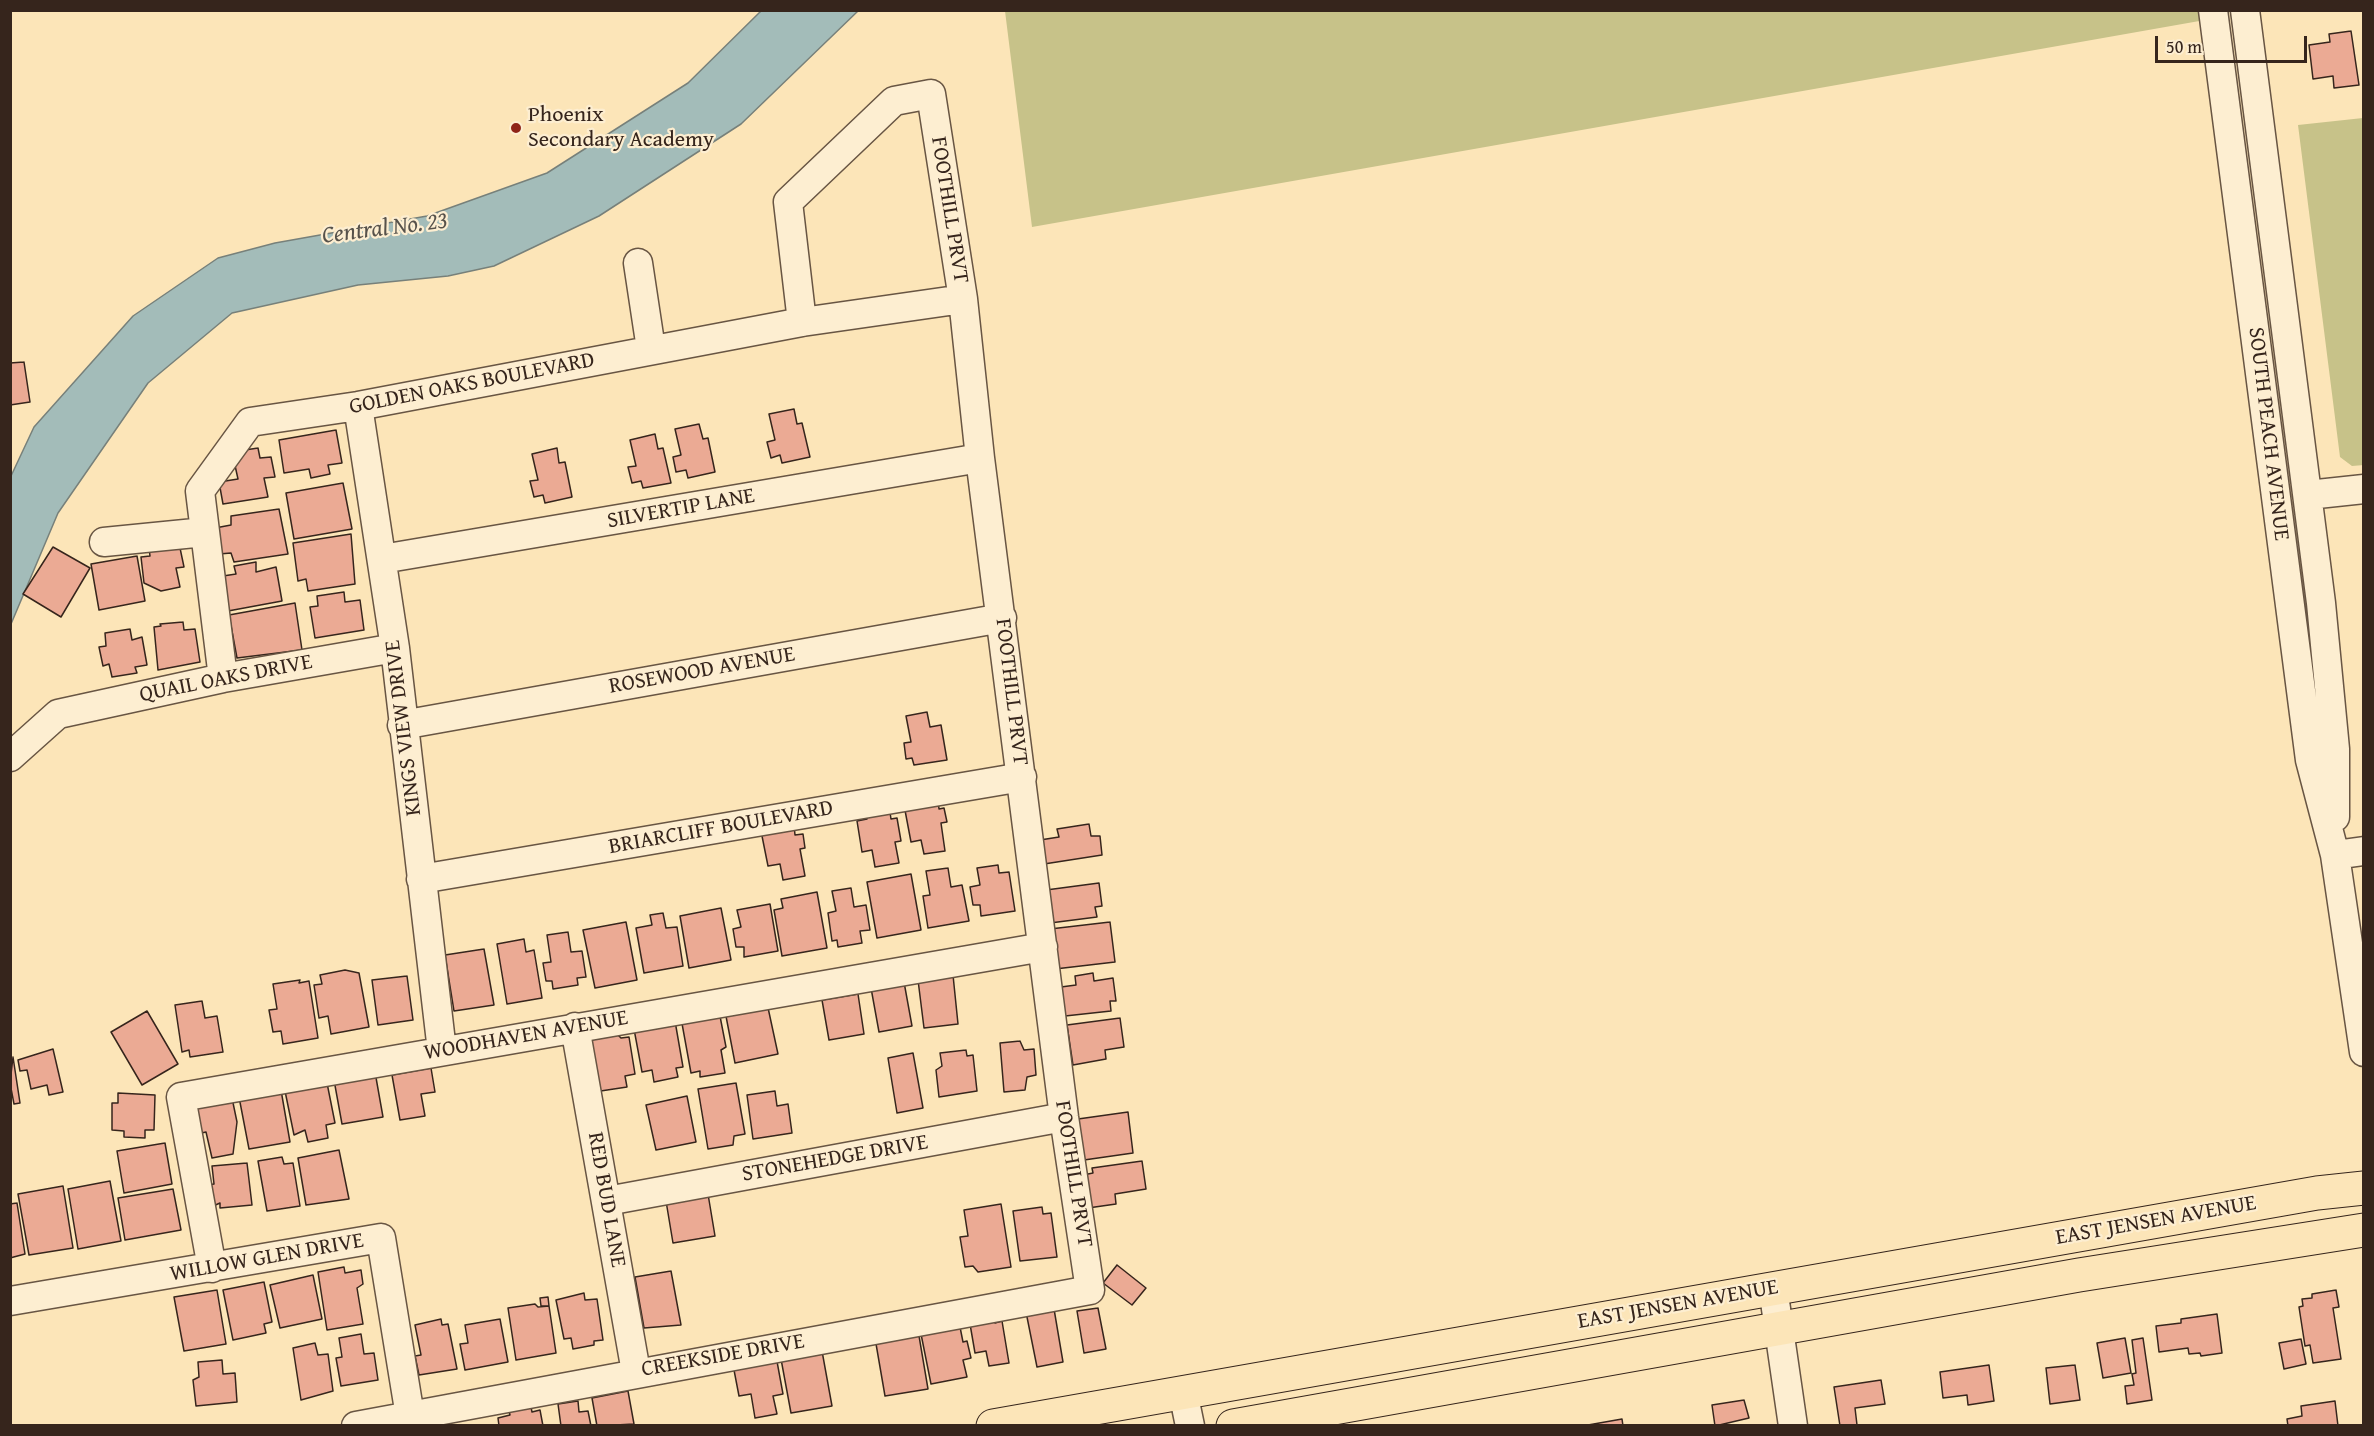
<!DOCTYPE html>
<style>
body{margin:0}
#map{position:relative;width:2374px;height:1436px;overflow:hidden;background:#fce5b8;font-family:"Gentium Book Plus",serif}
canvas{display:block}
.frame{position:absolute;inset:0;border:12px solid #36251c;pointer-events:none}
.scale{position:absolute;left:2155px;top:36px;width:152px;height:27px;box-sizing:border-box;border:3px solid #36251c;border-top:0;padding-left:8px;font-size:18px;line-height:21px;white-space:nowrap;color:#36251c;-webkit-text-stroke:4px #fdeed1;paint-order:stroke}
</style>
<div id="map">
<canvas width="2374" height="1436"></canvas>
<div class="frame"></div>
<div class="scale">50 m</div>
</div>
<script>
const g = document.querySelector('canvas').getContext('2d');
g.lineJoin = 'round';
function fillPath(path, color) { g.fillStyle = color; g.fill(path, 'evenodd'); }
const toPath = rows => new Path2D(rows.map(r => 'M' + r).join(''));
function stroke(path, color, width, dash) { g.strokeStyle = color; g.lineWidth = width; g.lineCap = dash ? 'butt' : 'round'; g.setLineDash(dash || []); g.stroke(path); }
function label(font, color, halo, rows, align = 'center') {
  g.font = font + ' "Gentium Book Plus",serif'; g.lineWidth = 4.5; g.setLineDash([]); g.textBaseline = 'middle'; g.strokeStyle = halo; g.fillStyle = color; for (const [text, x, y, turn = 0] of rows) {
    g.save(); g.translate(x, y); g.rotate((+turn || 0) * Math.PI / 180); g.textAlign = isNaN(turn) ? turn : align; if (halo) g.strokeText(text, 0, 0); g.fillText(text, 0, 0); g.restore();
  }
}
fillPath(toPath([
 [2204,10,2205,20,1032,227,1005,11],
 [2363,118,2364,465,2352,466,2340,457,2298,125]
]), '#c7c289');
const water = toPath([
 [761,11,858,11,741,124,599,216,494,266,448,276,358,285,232,313,148,383,58,513,11,624,11,476,34,427,133,316,218,258,275,243,427,216,547,173,688,83,761,11]
]);
fillPath(water, '#a3bcb9');
stroke(water, '#77807a', 1.5);
const building = toPath([
 [2351,31,2359,85,2334,88,2333,76,2313,79,2309,45,2330,42,2329,34,2351,31],
 [24,362,30,402,10,405,10,363,24,362],
 [794,409,797,424,802,423,810,457,782,463,780,455,771,458,767,442,775,440,769,414,794,409],
 [699,424,703,439,708,438,715,472,688,478,686,470,676,472,673,457,681,455,675,429,699,424],
 [336,430,342,463,328,465,330,474,311,478,309,469,284,473,279,440,336,430],
 [655,434,658,449,663,448,671,483,643,488,641,481,632,483,628,467,636,466,630,440,655,434],
 [258,448,260,458,271,457,275,477,264,478,268,497,223,504,219,482,238,479,232,452,258,448],
 [557,448,559,463,565,462,572,497,545,503,543,495,534,497,530,481,538,480,532,454,557,448],
 [343,483,352,529,294,539,286,493,343,483],
 [279,509,288,554,234,562,231,553,219,554,215,528,231,525,231,516,279,509],
 [351,534,355,584,308,591,306,579,298,581,293,543,351,534],
 [148,540,180,548,184,567,176,568,180,587,161,591,144,583,141,557,150,556,148,540],
 [53,547,90,568,61,617,23,594,53,547],
 [137,556,145,601,99,610,91,564,137,556],
 [256,562,256,572,276,567,282,601,228,611,223,576,236,574,234,566,256,562],
 [344,592,345,602,360,600,364,630,315,638,310,607,318,606,317,596,344,592],
 [295,603,302,650,237,658,229,615,295,603],
 [183,622,184,630,195,629,200,662,158,670,154,627,161,626,160,624,183,622],
 [130,629,132,640,142,637,147,665,135,667,137,673,112,677,109,664,103,666,99,647,106,646,105,633,130,629],
 [927,712,930,727,941,725,947,760,914,765,912,758,906,759,904,743,911,742,906,716,927,712],
 [938,800,939,809,944,808,947,822,941,823,945,851,924,854,921,840,911,842,904,805,938,800],
 [889,806,891,819,897,818,901,841,895,842,899,863,875,867,872,850,862,852,857,821,867,819,866,810,889,806],
 [1089,824,1091,836,1100,836,1102,855,1044,864,1040,840,1059,837,1057,829,1089,824],
 [794,825,795,835,803,834,805,848,800,849,805,876,783,880,780,864,768,866,761,831,794,825],
 [998,865,999,873,1009,872,1015,911,981,916,980,905,973,905,970,887,980,885,977,868,998,865],
 [948,868,951,887,962,885,969,921,928,928,923,896,930,895,926,871,948,868],
 [911,874,921,930,877,938,867,882,911,874],
 [1099,883,1102,906,1095,907,1097,917,1050,923,1046,890,1099,883],
 [851,888,854,907,866,905,870,930,860,931,862,943,838,947,837,940,832,941,828,913,836,911,832,891,851,888],
 [817,892,827,948,782,956,774,910,783,908,781,899,817,892],
 [770,904,778,951,744,957,744,947,736,947,733,929,741,927,737,910,770,904],
 [721,908,731,960,689,968,680,916,721,908],
 [663,913,666,928,677,927,683,966,644,973,636,928,652,925,650,915,663,913],
 [626,922,637,980,595,988,583,930,626,922],
 [1110,922,1115,962,1055,969,1050,929,1110,922],
 [568,932,571,952,582,951,586,977,577,978,578,985,553,989,552,981,546,981,543,963,551,962,547,935,568,932],
 [524,939,526,952,534,950,542,998,507,1004,497,944,524,939],
 [484,949,494,1005,454,1011,445,955,484,949],
 [345,970,359,973,369,1027,331,1034,328,1016,319,1018,314,985,322,984,320,975,345,970],
 [1093,973,1094,981,1113,978,1116,1001,1110,1001,1111,1011,1065,1016,1061,987,1076,985,1075,976,1093,973],
 [953,975,958,1024,924,1028,918,980,953,975],
 [407,976,413,1020,378,1025,372,980,407,976],
 [300,980,299,983,309,981,318,1038,283,1044,281,1031,273,1032,269,1010,277,1009,273,984,300,980],
 [904,982,912,1026,879,1032,871,988,904,982],
 [858,994,864,1034,829,1040,822,1000,858,994],
 [202,1001,205,1018,217,1016,223,1052,190,1057,189,1050,182,1052,175,1005,202,1001],
 [767,1003,778,1054,735,1063,725,1011,767,1003],
 [147,1011,178,1064,142,1085,111,1032,147,1011],
 [719,1011,726,1047,721,1050,725,1073,700,1077,700,1071,691,1073,681,1018,719,1011],
 [1120,1018,1124,1047,1105,1050,1106,1059,1073,1065,1067,1025,1120,1018],
 [675,1021,683,1067,676,1068,678,1077,654,1082,652,1070,642,1072,634,1029,675,1021],
 [618,1035,621,1038,629,1037,635,1074,625,1076,627,1087,594,1092,585,1041,618,1035],
 [1020,1041,1024,1050,1034,1049,1036,1075,1027,1077,1025,1090,1004,1092,1000,1043,1020,1041],
 [53,1049,63,1092,49,1095,47,1085,31,1089,27,1070,20,1071,18,1060,53,1049],
 [966,1050,967,1056,973,1055,977,1091,939,1097,936,1070,942,1066,940,1053,966,1050],
 [913,1053,923,1108,897,1113,888,1058,913,1053],
 [13,1057,20,1103,14,1104,10,1083,13,1057],
 [431,1068,435,1092,421,1094,425,1116,400,1120,392,1075,431,1068],
 [375,1072,383,1117,342,1124,334,1080,375,1072],
 [327,1083,335,1123,326,1125,328,1138,308,1142,305,1130,294,1135,285,1091,327,1083],
 [736,1083,745,1134,734,1136,733,1145,708,1149,698,1089,736,1083],
 [281,1090,290,1142,249,1149,239,1097,281,1090],
 [775,1091,777,1106,788,1104,792,1133,753,1139,747,1095,775,1091],
 [118,1093,155,1095,154,1130,145,1130,145,1138,124,1137,124,1131,112,1130,112,1103,118,1103,118,1093],
 [687,1096,696,1142,656,1150,646,1105,687,1096],
 [232,1098,237,1122,233,1154,212,1158,206,1132,197,1134,191,1106,232,1098],
 [1128,1112,1133,1153,1084,1160,1078,1119,1128,1112],
 [165,1143,172,1184,124,1193,117,1151,165,1143],
 [339,1150,349,1199,306,1205,298,1158,339,1150],
 [282,1157,284,1164,293,1163,300,1206,267,1211,258,1161,282,1157],
 [1142,1161,1146,1189,1115,1194,1116,1204,1088,1208,1083,1175,1093,1173,1092,1168,1142,1161],
 [247,1163,252,1205,220,1208,220,1203,211,1207,208,1185,214,1184,212,1166,247,1163],
 [110,1181,121,1241,78,1249,68,1189,110,1181],
 [63,1186,73,1248,29,1255,18,1194,63,1186],
 [707,1188,715,1236,673,1243,665,1195,707,1188],
 [173,1189,181,1230,125,1240,118,1198,173,1189],
 [17,1203,25,1254,10,1258,10,1204,17,1203],
 [1001,1204,1011,1267,978,1272,973,1266,965,1267,960,1237,968,1236,964,1210,1001,1204],
 [1042,1207,1043,1214,1051,1213,1057,1257,1020,1261,1013,1211,1042,1207],
 [1117,1265,1146,1288,1132,1305,1103,1283,1117,1265],
 [344,1267,345,1273,361,1270,363,1284,357,1288,363,1324,327,1330,318,1272,344,1267],
 [671,1271,681,1325,644,1328,635,1277,671,1271],
 [313,1275,322,1319,280,1328,270,1285,313,1275],
 [264,1282,272,1322,264,1324,266,1333,233,1340,223,1290,264,1282],
 [217,1290,226,1344,184,1351,174,1297,217,1290],
 [2336,1290,2339,1307,2333,1308,2341,1359,2313,1363,2310,1345,2305,1346,2299,1307,2303,1306,2302,1299,2312,1298,2312,1294,2336,1290],
 [584,1293,585,1300,597,1299,603,1340,594,1341,594,1345,573,1349,571,1338,564,1339,556,1300,584,1293],
 [548,1297,549,1306,541,1306,540,1298,548,1297],
 [1053,1303,1063,1362,1037,1367,1025,1307,1053,1303],
 [535,1304,538,1307,549,1306,556,1353,516,1360,508,1308,535,1304],
 [1098,1308,1106,1349,1084,1353,1077,1311,1098,1308],
 [2217,1314,2222,1353,2201,1356,2200,1353,2189,1354,2188,1348,2159,1352,2156,1326,2181,1323,2181,1319,2217,1314],
 [994,1317,995,1323,1002,1321,1009,1363,989,1366,986,1351,975,1353,970,1324,994,1317],
 [441,1319,442,1325,448,1324,457,1369,419,1375,415,1356,421,1355,415,1325,441,1319],
 [500,1319,508,1362,465,1370,460,1344,468,1343,465,1325,500,1319],
 [959,1322,963,1342,967,1341,971,1358,963,1360,967,1377,931,1384,920,1329,959,1322],
 [918,1330,928,1389,885,1396,875,1338,918,1330],
 [361,1334,364,1354,374,1353,378,1380,341,1386,336,1358,342,1357,339,1338,361,1334],
 [2125,1338,2131,1373,2103,1378,2097,1343,2125,1338],
 [2143,1338,2152,1400,2127,1404,2125,1386,2134,1385,2132,1374,2136,1373,2132,1340,2143,1338],
 [2301,1339,2306,1364,2284,1369,2279,1343,2301,1339],
 [315,1343,318,1355,328,1354,333,1391,301,1400,293,1348,315,1343],
 [822,1351,832,1406,791,1413,781,1359,822,1351],
 [776,1356,783,1394,773,1396,777,1414,755,1418,751,1394,739,1396,734,1370,776,1356],
 [222,1360,223,1374,235,1373,237,1402,196,1406,193,1380,199,1377,198,1362,222,1360],
 [1989,1365,1994,1401,1968,1405,1967,1395,1943,1398,1940,1372,1989,1365],
 [2075,1365,2080,1400,2050,1404,2046,1368,2075,1365],
 [1881,1380,1885,1404,1855,1408,1857,1425,1865,1426,1840,1426,1834,1387,1881,1380],
 [628,1391,634,1424,597,1426,592,1398,628,1391],
 [1744,1400,1749,1418,1715,1426,1712,1405,1744,1400],
 [578,1401,579,1412,588,1411,591,1426,561,1426,558,1404,578,1401],
 [2335,1401,2338,1426,2288,1426,2287,1419,2302,1416,2301,1406,2335,1401],
 [531,1407,532,1412,540,1410,543,1426,499,1426,498,1418,510,1415,509,1411,531,1407],
 [1622,1419,1623,1426,1589,1426,1588,1425,1622,1419]
]);
fillPath(building, '#ebaa94');
stroke(building, '#36251c', 1.5);
const minor = toPath([
 [2213,10,2310,760,2335,855,2364,1052],
 [2245,10,2321,603,2335,749,2335,817],
 [638,263,651,349],
 [358,406,395,648,442,1051],
 [2308,495,2364,489],
 [104,542,205,532],
 [382,559,980,458],
 [223,678,200,491,250,422,358,406,802,322,963,299],
 [402,725,1002,618],
 [10,757,58,714,223,678,395,648],
 [2335,855,2364,851],
 [421,879,1022,777],
 [575,1027,636,1372],
 [607,1201,1064,1117],
 [212,1268,181,1097,1043,947],
 [1773,1288,1793,1426],
 [10,1301,381,1238,410,1416],
 [1183,1392,1190,1426],
 [356,1426,1090,1290,1064,1117,980,458,963,299,931,94,894,101,788,202,802,322]
]);
const major = toPath([
 [993,1426,2317,1193,2364,1188],
 [1233,1426,2079,1275,2364,1230]
]);
stroke(minor, '#685543', 31);
stroke(major, '#36251c', 35);
stroke(minor, '#fdeed1', 28);
stroke(major, '#fce5b8', 33);
for (const [x, y, r, color] of [
 [516,128,6,"#8f2418"]
]) { const dot = new Path2D(); dot.arc(x, y, r, 0, 2 * Math.PI); g.fillStyle = color; g.fill(dot); stroke(dot, '#fdeed1', 2); }
label('22px', '#36251c', '#fdeed1', [
 ["Phoenix",528,115],
 ["Secondary Academy",528,140]
], 'left');
label('22px', '#36251c', '#fdeed1', [
 ["FOOTHILL PRVT",949,210,81],
 ["GOLDEN OAKS BOULEVARD",472,384,-11],
 ["SOUTH PEACH AVENUE",2268,434,83],
 ["SILVERTIP LANE",681,509,-10],
 ["ROSEWOOD AVENUE",702,671,-10],
 ["QUAIL OAKS DRIVE",226,679,-11],
 ["FOOTHILL PRVT",1011,692,83],
 ["KINGS VIEW DRIVE",404,728,-97],
 ["BRIARCLIFF BOULEVARD",721,828,-10],
 ["WOODHAVEN AVENUE",526,1036,-10],
 ["STONEHEDGE DRIVE",835,1159,-10],
 ["FOOTHILL PRVT",1073,1174,81],
 ["RED BUD LANE",606,1200,80],
 ["EAST JENSEN AVENUE",2156,1221,-10],
 ["WILLOW GLEN DRIVE",267,1258,-10],
 ["EAST JENSEN AVENUE",1678,1305,-10],
 ["CREEKSIDE DRIVE",723,1356,-10]
]);
label('italic 24px', '#57524b', '#fdeed1', [
 ["Central No. 23",385,229,-7]
]);
</script>
